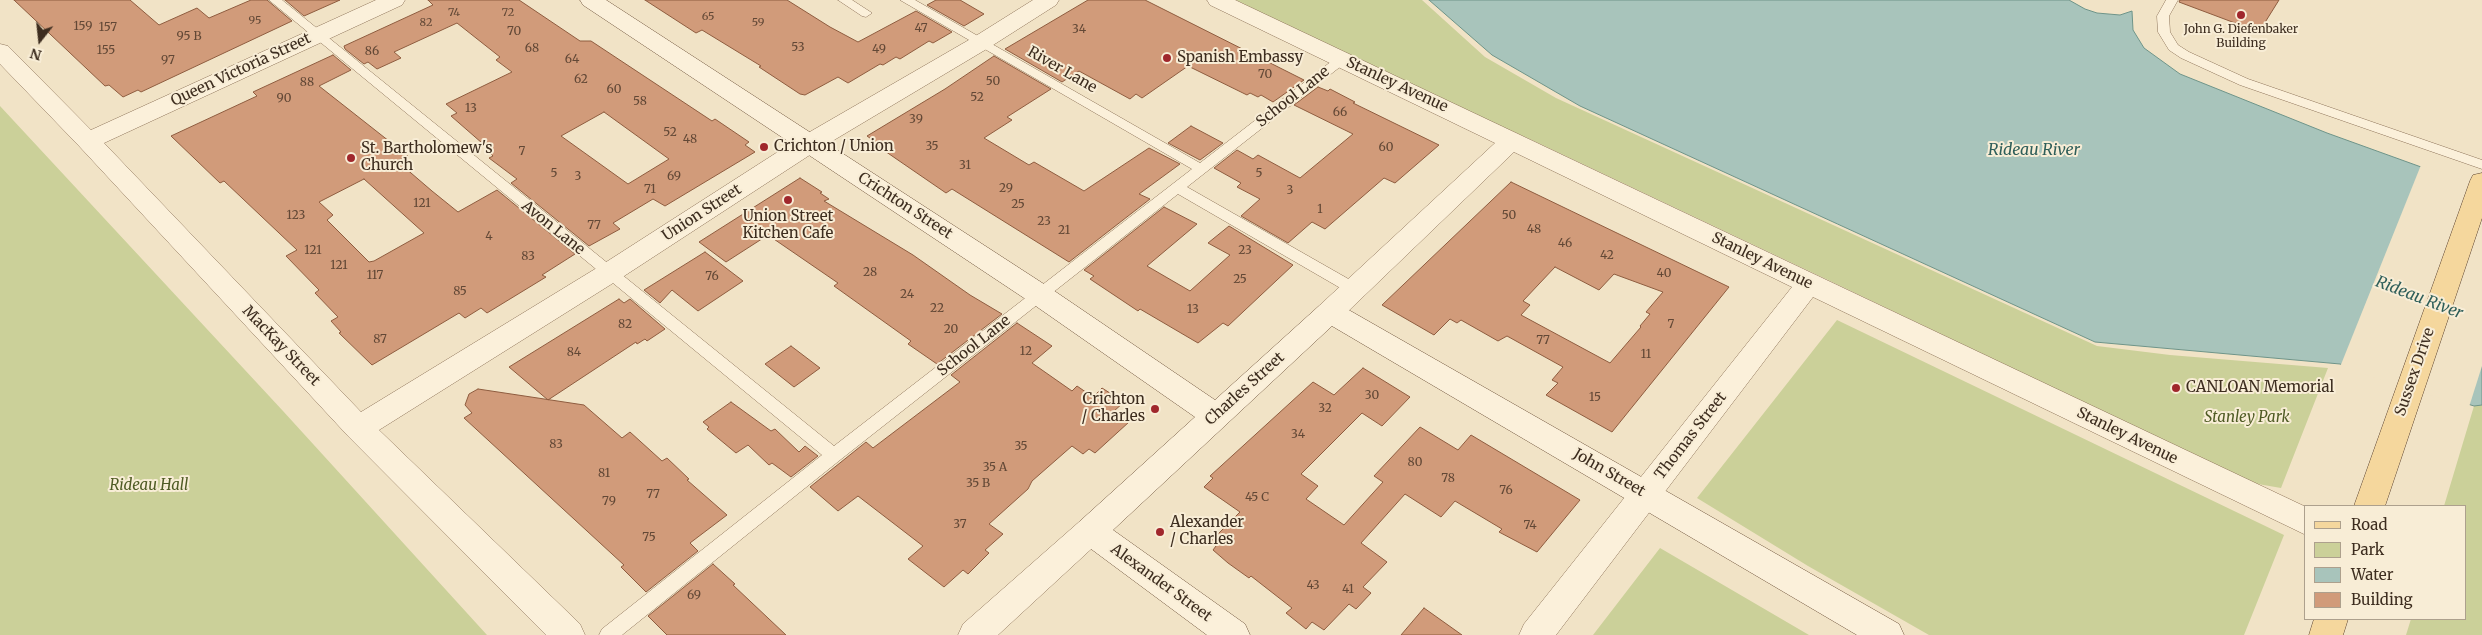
<!DOCTYPE html>
<style>
body{margin:0}
#map{position:relative;width:2482px;height:635px;overflow:hidden;background:#f1e3c6;font-family:Merriweather,serif}
canvas{display:block}
.legend{position:absolute;left:2304px;top:505px;width:162px;height:115px;box-sizing:border-box;background:#f8edd6;border:1px solid #ada08d;margin:0;padding:6px 9px;list-style:none;font-size:15px;color:#3d2d1f}
.legend li{display:flex;align-items:center;gap:10px;height:25px}
.legend b{width:25px;border:1px solid #ada08d}
.north{position:absolute;left:15px;top:15px;width:50px;height:50px;-webkit-text-stroke:4px #f8edd6;paint-order:stroke;rotate:196deg;font-size:14px;font-weight:700;line-height:20px;text-align:center;color:#3d2d1f}
.north::after{content:'';display:block;margin:auto;width:18px;height:22px;background:#3d2d1f;clip-path:polygon(50% 0,100% 100%,50% 72%,0 100%)}
</style>
<div id="map">
<canvas width="2482" height="635"></canvas>
<ul class="legend">
<li><b style="height:6px;background:#f5d79d"></b>Road</li>
<li><b style="height:14px;background:#cbd099"></b>Park</li>
<li><b style="height:14px;background:#a8c4bb"></b>Water</li>
<li><b style="height:14px;background:#d19b7a"></b>Building</li>
</ul>
<div class="north">N</div>
</div>
<script>
const g = document.querySelector('canvas').getContext('2d');
g.lineJoin = 'round';
function fillPath(path, color) { g.fillStyle = color; g.fill(path, 'evenodd'); }
const toPath = rows => new Path2D(rows.map(r => 'M' + r).join(''));
function stroke(path, color, width, dash) { g.strokeStyle = color; g.lineWidth = width; g.lineCap = dash ? 'butt' : 'round'; g.setLineDash(dash || []); g.stroke(path); }
function label(font, color, halo, rows, align = 'center') {
  g.font = font + ' Merriweather,serif'; g.lineWidth = 4; g.setLineDash([]); g.textBaseline = 'middle'; g.strokeStyle = halo; g.fillStyle = color; for (const [text, x, y, turn = 0] of rows) {
    g.save(); g.translate(x, y); g.rotate((+turn || 0) * Math.PI / 180); g.textAlign = isNaN(turn) ? turn : align; if (halo) g.strokeText(text, 0, 0); g.fillText(text, 0, 0); g.restore();
  }
}
fillPath(toPath([
 [1236,0,1422,0,1485,57,1556,98,2097,346,2170,355,2328,368,2281,488,2252,483,1828,280,1536,142,1355,61],
 [0,106,283,411,487,635,0,635],
 [1837,320,2284,535,2244,635,1929,635,1808,566,1697,498],
 [2482,405,2482,635,2406,635,2411,619,2466,619,2466,506,2444,506,2474,406],
 [1660,548,1809,635,1593,635]
]), '#cbd099');
const water = toPath([
 [1429,0,2069,0,2085,9,2097,13,2120,15,2132,11,2133,30,2144,48,2180,74,2327,133,2482,189,2482,405,2474,406,2340,364,2095,342,1580,106,1492,55,1429,0]
]);
fillPath(water, '#a8c4bb');
stroke(water, '#6e9489', 1);
fillPath(toPath([
 [2421,165,2482,187,2482,366,2469,407,2340,367]
]), '#f1e3c6');
const building = toPath([
 [14,0,130,0,159,25,197,8,209,18,251,0,267,0,292,21,141,92,138,90,123,97,109,85,105,86,14,0],
 [285,0,340,0,304,16,285,0],
 [428,0,519,0,580,41,591,41,712,121,715,119,749,142,745,145,755,152,665,206,653,199,613,223,620,229,589,246,511,183,517,179,489,158,493,156,488,151,490,150,451,116,457,113,446,104,512,72,496,60,500,57,457,23,394,52,401,58,377,69,368,62,364,64,345,49,344,46,433,5,428,0],
 [604,112,640,138,669,159,628,184,561,136,604,112],
 [645,0,787,0,830,27,858,42,916,11,952,32,933,43,929,41,900,59,896,57,883,65,880,64,848,83,838,77,805,95,800,94,759,67,761,66,702,30,696,33,645,0],
 [936,0,960,0,984,14,964,26,927,5,936,0],
 [1088,0,1145,0,1304,80,1273,102,1261,95,1258,97,1250,93,1247,95,1188,66,1142,98,1136,94,1130,99,1079,71,1062,82,1005,49,1088,0],
 [2180,0,2279,0,2259,32,2179,2,2180,0],
 [333,55,351,70,319,86,408,156,397,161,432,191,458,212,497,190,575,254,542,275,546,277,487,313,481,308,465,318,459,313,372,365,339,333,341,332,331,321,338,317,315,293,319,290,286,256,297,250,224,181,220,183,171,136,257,96,253,92,333,55],
 [364,179,424,233,374,261,369,262,327,220,333,215,319,202,364,179],
 [994,56,1051,89,1007,117,1012,120,984,138,1029,165,1034,162,1084,191,1149,148,1180,164,1139,194,1150,199,1069,262,952,189,946,193,879,147,881,146,867,136,945,89,994,56],
 [1318,87,1328,91,1330,89,1355,102,1353,103,1439,145,1395,183,1384,178,1325,229,1312,222,1288,243,1241,216,1260,199,1237,187,1241,183,1214,168,1237,150,1253,159,1258,155,1300,178,1353,134,1294,105,1318,87],
 [1191,126,1223,143,1200,160,1168,143,1191,126],
 [800,178,822,192,820,193,829,199,824,201,913,255,970,295,1002,314,937,364,908,344,911,341,834,286,838,283,768,235,726,262,699,242,800,178],
 [1511,182,1729,287,1612,432,1546,395,1558,383,1552,380,1563,367,1507,336,1498,341,1461,320,1457,323,1450,319,1434,335,1382,305,1511,182],
 [1555,267,1599,290,1614,274,1663,292,1646,312,1650,314,1640,326,1641,327,1610,363,1521,315,1530,305,1523,301,1555,267],
 [1164,207,1197,224,1147,266,1190,291,1230,255,1208,243,1229,226,1293,265,1228,326,1223,323,1198,343,1140,309,1138,311,1090,279,1094,276,1084,270,1164,207],
 [705,252,743,281,698,311,672,290,660,303,644,290,705,252],
 [619,299,624,303,630,299,665,329,647,341,645,339,637,344,636,342,548,400,509,367,619,299],
 [1017,323,1052,346,1032,363,1072,391,1077,386,1093,397,1102,388,1124,402,1113,412,1129,422,1095,453,1089,449,1083,454,1072,446,1032,481,1028,489,989,524,1003,534,985,550,989,553,968,574,963,570,944,587,908,559,923,546,858,496,838,511,810,487,866,442,873,448,960,382,951,375,1017,323],
 [791,346,820,368,794,387,765,364,791,346],
 [1363,368,1410,397,1382,426,1362,413,1301,474,1318,486,1306,499,1344,525,1383,482,1374,476,1420,427,1458,450,1471,435,1580,500,1537,552,1499,532,1502,529,1455,501,1441,517,1405,494,1361,543,1387,562,1363,587,1371,593,1356,609,1349,604,1324,630,1312,622,1306,629,1286,613,1292,608,1251,576,1249,578,1228,563,1213,550,1216,546,1210,542,1240,512,1204,487,1213,478,1210,476,1313,382,1334,395,1363,368],
 [478,389,584,405,622,438,630,432,662,461,667,458,689,479,687,480,727,515,690,543,698,551,646,592,621,567,624,565,464,418,472,413,465,405,469,394,478,389],
 [731,402,771,431,775,429,799,452,805,446,818,456,791,477,772,463,769,465,748,445,736,453,707,429,709,427,703,422,731,402],
 [713,564,735,584,733,585,786,635,667,635,648,616,713,564],
 [1424,608,1462,635,1401,635,1424,608]
]);
fillPath(building, '#d19b7a');
stroke(building, '#8e5c3f', 1);
const lane = toPath([
 [269,0,282,0,834,446,1192,169,900,0,915,0,1200,163,1337,57,1345,57,1347,60,1345,63,1187,187,1359,285,1361,289,1359,293,1349,293,1178,194,840,460,622,635,599,635,602,629,822,455,269,0],
 [838,0,852,0,872,13,866,17,862,16,838,0],
 [2166,0,2178,0,2169,16,2170,32,2178,45,2189,52,2248,79,2482,160,2482,169,2240,85,2181,58,2169,50,2158,32,2157,16,2166,0]
]);
const street = toPath([
 [376,0,405,0,402,5,104,143,361,412,600,266,801,137,974,37,1033,0,1059,0,1056,5,990,47,819,149,618,280,379,430,580,624,585,635,546,635,348,436,79,146,0,64,0,44,8,46,91,130,376,0],
 [1207,0,1235,0,2306,507,2306,535,1813,297,1556,635,1519,635,1524,624,1792,287,1514,152,1340,319,1330,322,1320,319,1316,312,1320,305,1495,143,1210,5,1207,0],
 [1090,518,1101,522,1106,531,1101,540,998,635,958,635,963,624,1079,522,1090,518]
]);
const secondary = toPath([
 [580,0,606,0,1050,288,1215,400,1320,305,1330,302,1340,305,1899,624,1904,635,1857,635,1332,326,1113,530,1245,624,1250,635,1207,635,1079,540,1074,531,1079,522,1195,417,1030,302,583,5,580,0]
]);
const primary = toPath([
 [2482,173,2482,218,2385,506,2354,506,2470,181,2473,175,2482,173],
 [2314,619,2348,619,2343,635,2309,635,2314,619]
]);
stroke(lane, '#8e745a', 1);
stroke(street, '#8e745a', 1);
stroke(secondary, '#70553d', 1);
stroke(primary, '#5b422f', 1);
fillPath(lane, '#fbf0da');
fillPath(street, '#fbf0da');
fillPath(secondary, '#fbf0da');
fillPath(primary, '#f5d79d');
for (const [x, y, r, color] of [
 [2241,15,5,"#a0272c"],
 [1167,58,5,"#a0272c"],
 [764,147,5,"#a0272c"],
 [351,158,5,"#a0272c"],
 [788,200,5,"#a0272c"],
 [2176,388,5,"#a0272c"],
 [1155,409,5,"#a0272c"],
 [1160,532,5,"#a0272c"]
]) { const dot = new Path2D(); dot.arc(x, y, r, 0, 2 * Math.PI); g.fillStyle = color; g.fill(dot); stroke(dot, '#f8edd6', 2); }
label('11px', '#624836', null, [
 ["74",454,13],
 ["72",508,13],
 ["65",708,17],
 ["95",255,21],
 ["82",426,23],
 ["59",758,23]
]);
label('12px', '#624836', null, [
 ["159",83,27],
 ["157",108,28],
 ["47",921,29],
 ["34",1079,30],
 ["70",514,32],
 ["95 B",189,37],
 ["53",798,48],
 ["68",532,49],
 ["49",879,50],
 ["155",106,51],
 ["86",372,52],
 ["64",572,60],
 ["97",168,61],
 ["70",1265,75],
 ["62",581,80],
 ["50",993,82],
 ["88",307,83],
 ["60",614,90],
 ["52",977,98],
 ["90",284,99],
 ["58",640,102],
 ["13",471,109],
 ["66",1340,113],
 ["39",916,120],
 ["52",670,133],
 ["48",690,140],
 ["35",932,147],
 ["60",1386,148],
 ["7",522,152],
 ["31",965,166],
 ["5",554,174],
 ["5",1259,174],
 ["3",578,177],
 ["69",674,177],
 ["29",1006,189],
 ["71",650,190],
 ["3",1290,191],
 ["121",422,204],
 ["25",1018,205],
 ["1",1320,210],
 ["123",296,216],
 ["50",1509,216],
 ["23",1044,222],
 ["77",594,226],
 ["48",1534,230],
 ["21",1064,231],
 ["4",489,237],
 ["46",1565,244],
 ["121",313,251],
 ["23",1245,251],
 ["42",1607,256],
 ["83",528,257],
 ["121",339,266],
 ["28",870,273],
 ["40",1664,274],
 ["117",375,276],
 ["76",712,277],
 ["25",1240,280],
 ["85",460,292],
 ["24",907,295],
 ["22",937,309],
 ["13",1193,310],
 ["82",625,325],
 ["7",1671,325],
 ["20",951,330],
 ["87",380,340],
 ["77",1543,341],
 ["12",1026,352],
 ["84",574,353],
 ["11",1646,355],
 ["30",1372,396],
 ["15",1595,398],
 ["32",1325,409],
 ["34",1298,435],
 ["83",556,445],
 ["35",1021,447],
 ["80",1415,463],
 ["35 A",995,468],
 ["81",604,474],
 ["78",1448,479],
 ["35 B",978,484],
 ["76",1506,491],
 ["77",653,495],
 ["45 C",1257,498],
 ["79",609,502],
 ["37",960,525],
 ["74",1530,526],
 ["75",649,538],
 ["43",1313,586],
 ["41",1348,590],
 ["69",694,596]
]);
label('12px', '#3d2d1f', '#f8edd6', [
 ["John G. Diefenbaker",2241,30],
 ["Building",2241,44]
]);
label('15px', '#3d2d1f', '#f8edd6', [
 ["Spanish Embassy",1177,58],
 ["Crichton / Union",774,147],
 ["St. Bartholomew's",361,149],
 ["Church",361,166],
 ["Union Street",788,217,"center"],
 ["Kitchen Cafe",788,234,"center"],
 ["CANLOAN Memorial",2186,388],
 ["Crichton",1145,400,"right"],
 ["/ Charles",1145,417,"right"],
 ["Alexander",1170,523],
 ["/ Charles",1170,540]
], 'left');
label('15px', '#3d2d1f', '#f8edd6', [
 ["Queen Victoria Street",241,70,-25],
 ["River Lane",1062,70,30],
 ["Stanley Avenue",1397,85,25],
 ["School Lane",1293,97,-38],
 ["Crichton Street",905,206,33],
 ["Union Street",702,213,-33],
 ["Avon Lane",553,228,39],
 ["Stanley Avenue",1762,261,26],
 ["MacKay Street",281,346,46],
 ["School Lane",974,346,-38],
 ["Sussex Drive",2415,372,-71],
 ["Charles Street",1245,389,-42],
 ["Thomas Street",1691,436,-52],
 ["Stanley Avenue",2127,436,26],
 ["John Street",1609,473,30],
 ["Alexander Street",1161,583,36]
]);
label('italic 15px', '#4f5b24', '#f8edd6', [
 ["Stanley Park",2247,418],
 ["Rideau Hall",149,486]
]);
label('italic 16px', '#2e5e59', '#f8edd6', [
 ["Rideau River",2034,150],
 ["Rideau River",2419,298,21]
]);
</script>
